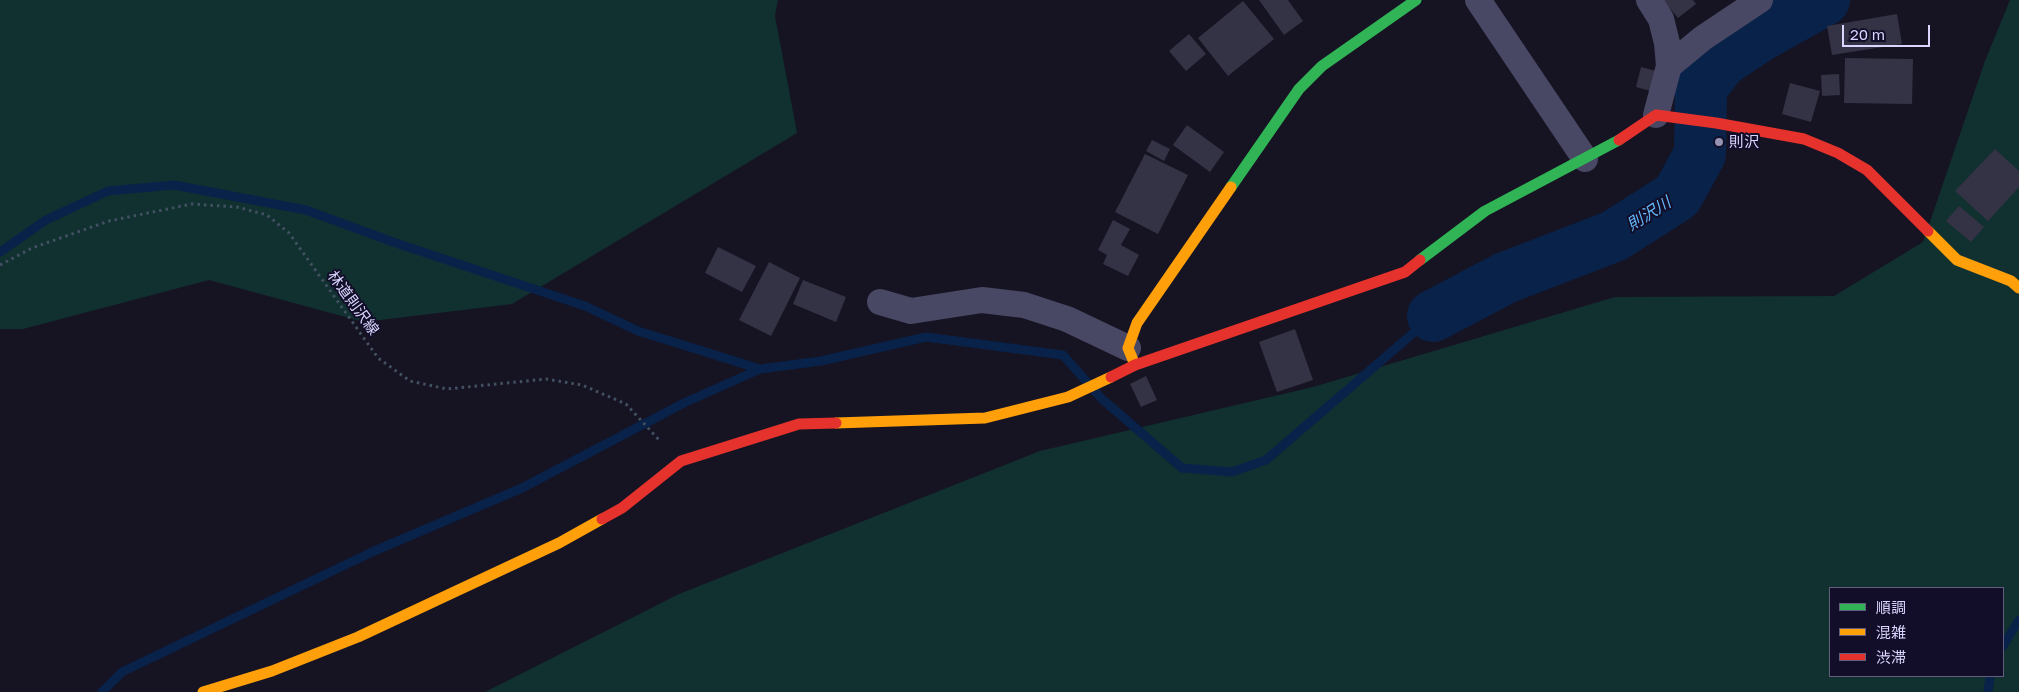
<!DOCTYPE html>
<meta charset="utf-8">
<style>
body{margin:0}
#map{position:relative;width:2019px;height:692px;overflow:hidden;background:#161423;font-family:"Golos Text","Noto Sans JP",sans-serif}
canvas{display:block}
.legend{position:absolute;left:1829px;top:587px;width:175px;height:90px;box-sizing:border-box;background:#120e29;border:1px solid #625e7f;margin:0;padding:6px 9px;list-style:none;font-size:15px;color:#dad6ff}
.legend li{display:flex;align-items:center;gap:10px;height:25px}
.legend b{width:25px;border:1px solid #625e7f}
.scale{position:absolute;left:1842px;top:25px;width:88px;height:22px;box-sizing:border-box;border:2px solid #dad6ff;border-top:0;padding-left:6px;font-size:15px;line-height:18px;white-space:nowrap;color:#dad6ff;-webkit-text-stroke:4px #120e29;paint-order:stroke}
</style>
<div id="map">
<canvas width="2019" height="692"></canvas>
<ul class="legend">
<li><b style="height:6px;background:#30b455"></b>順調</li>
<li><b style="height:6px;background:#ff9f0a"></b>混雑</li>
<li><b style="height:6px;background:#e5322d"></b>渋滞</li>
</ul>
<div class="scale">20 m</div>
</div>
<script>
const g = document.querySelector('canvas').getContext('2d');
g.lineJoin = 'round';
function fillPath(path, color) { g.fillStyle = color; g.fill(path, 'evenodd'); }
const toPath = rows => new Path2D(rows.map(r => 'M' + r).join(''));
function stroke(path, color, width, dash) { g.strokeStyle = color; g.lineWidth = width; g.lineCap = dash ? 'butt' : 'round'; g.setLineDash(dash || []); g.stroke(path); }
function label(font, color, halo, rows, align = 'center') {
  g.font = font + ' "Golos Text","Noto Sans JP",sans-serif'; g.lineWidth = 4; g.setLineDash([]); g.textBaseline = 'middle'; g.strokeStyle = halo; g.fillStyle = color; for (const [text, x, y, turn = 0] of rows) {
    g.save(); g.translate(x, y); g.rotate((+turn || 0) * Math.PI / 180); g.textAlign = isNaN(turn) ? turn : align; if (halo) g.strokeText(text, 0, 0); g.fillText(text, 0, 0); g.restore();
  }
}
fillPath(toPath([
 [0,0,778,0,775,16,797,133,512,304,364,322,209,280,23,329,0,329],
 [2010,0,2019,0,2019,692,485,692,679,594,1040,451,1313,387,1615,297,1834,296,1923,242,1985,61],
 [1830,588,2003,588,2003,676,1830,676]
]), '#113030');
stroke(toPath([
 [0,252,46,220,108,191,174,185,306,210,393,242,585,306,638,331,760,369],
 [2003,646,2019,620],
 [102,692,122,672,372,552,522,488,684,403,760,369,821,361,926,337,1063,355,1102,399,1182,468,1232,472,1266,460,1433,316],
 [1988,692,1990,676]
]), '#09224a', 9);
stroke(toPath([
 [1433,316,1505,278,1614,236,1677,196,1700,154,1701,88,1722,61,1758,37,1824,0]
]), '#09224a', 52);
fillPath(toPath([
 [1259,0,1288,0,1303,21,1284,35],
 [1663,0,1693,0,1696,4,1678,18],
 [1243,1,1274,39,1228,76,1198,38],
 [1897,14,1902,44,1832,55,1827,26],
 [1189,34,1206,54,1186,71,1169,51],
 [1845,58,1913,59,1912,104,1844,103],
 [1641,67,1656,71,1651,91,1636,87],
 [1839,74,1840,95,1822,96,1821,75],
 [1790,83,1820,91,1811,122,1782,114],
 [1187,125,1224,152,1210,172,1173,145],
 [1152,140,1170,149,1164,161,1146,151],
 [1995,149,2019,171,2019,187,1988,221,1955,191],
 [1145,154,1188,175,1158,234,1115,212],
 [1959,206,1984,227,1971,242,1946,221],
 [1113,220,1130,229,1121,245,1139,255,1128,276,1103,264,1107,255,1098,250],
 [718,247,756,266,742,292,705,273],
 [769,262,800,278,771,336,739,320],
 [803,280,846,297,836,322,793,304],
 [1295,329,1313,380,1277,392,1259,342],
 [1146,376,1157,400,1141,407,1130,384]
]), '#343245');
stroke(toPath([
 [0,265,32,248,109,221,192,204,237,207,267,215,289,233,378,358,410,381,447,389,546,379,582,385,626,404,660,441]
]), '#425162', 3, [2.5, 4]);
stroke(toPath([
 [1478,0,1585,159],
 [1649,0,1661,19,1667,43,1669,66],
 [1656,115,1669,66,1703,38,1760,0],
 [880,302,911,311,982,300,1024,305,1067,319,1128,348]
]), '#494864', 26);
stroke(toPath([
 [1231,187,1299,89,1322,66,1416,0],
 [1420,260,1485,211,1619,140]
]), '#30b455', 11);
stroke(toPath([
 [1928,231,1957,260,2011,281,2019,288],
 [1135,365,1128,348,1137,323,1231,187],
 [836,423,985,418,1068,397,1111,377],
 [203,692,272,671,358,637,559,543,602,519]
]), '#ff9f0a', 11);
stroke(toPath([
 [1619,140,1656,115,1716,123,1804,139,1838,153,1867,170,1928,231],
 [1111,377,1135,365,1405,272,1420,260],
 [602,519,622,508,681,461,799,424,836,423]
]), '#e5322d', 11);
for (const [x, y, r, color] of [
 [1719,142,5,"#9592b2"]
]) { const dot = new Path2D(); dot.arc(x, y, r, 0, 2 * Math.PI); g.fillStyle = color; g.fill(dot); stroke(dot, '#120e29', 2); }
label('15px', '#dad6ff', '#120e29', [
 ["則沢",1729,142]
], 'left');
label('15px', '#dad6ff', '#120e29', [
 ["林道則沢線",353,303,54]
]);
label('italic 16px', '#64baff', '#120e29', [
 ["則沢川",1649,214,-32]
]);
</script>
